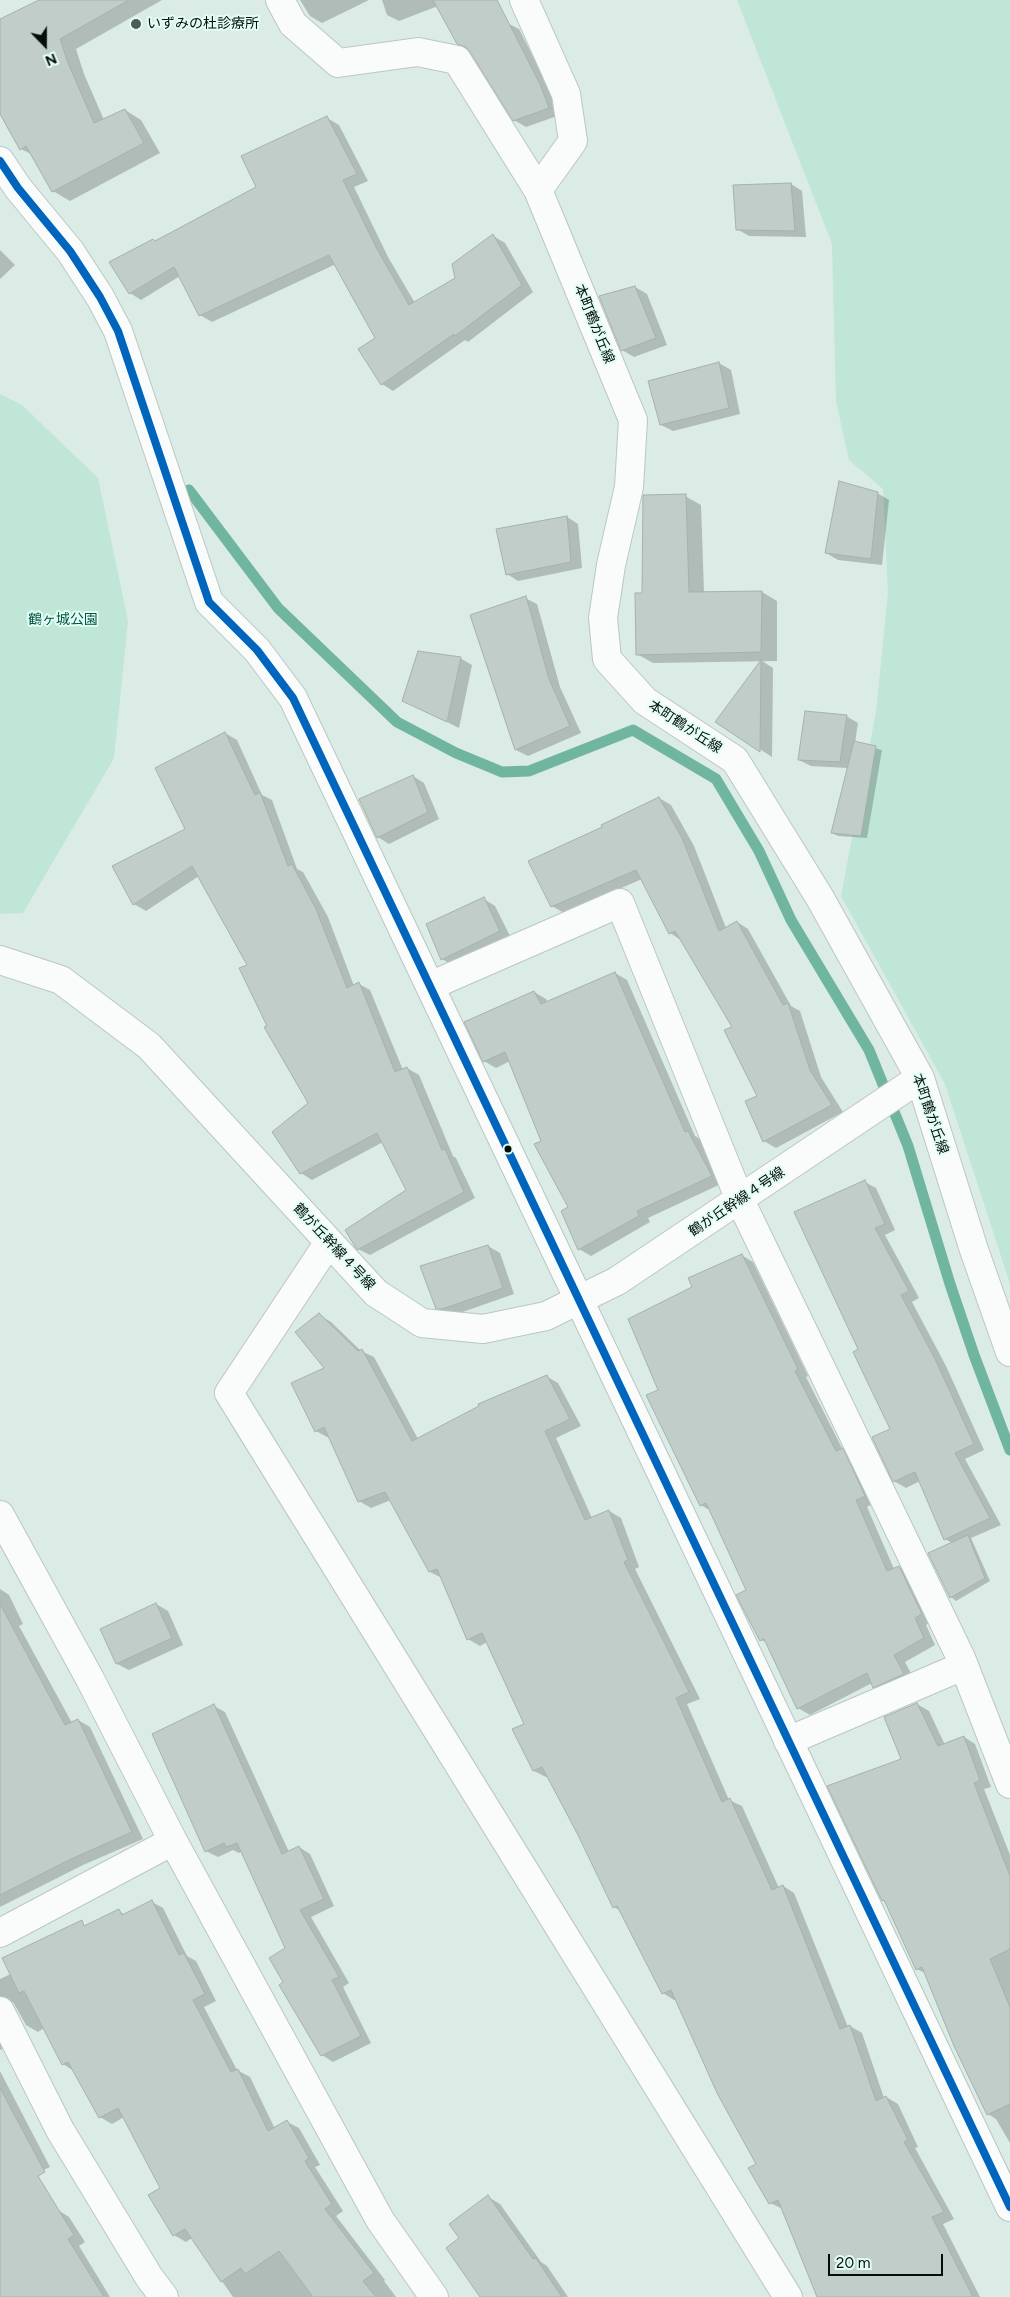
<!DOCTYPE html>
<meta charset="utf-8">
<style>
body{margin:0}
#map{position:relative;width:1010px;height:2297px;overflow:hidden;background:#dbebe5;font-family:Figtree,sans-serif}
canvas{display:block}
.north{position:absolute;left:20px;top:20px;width:50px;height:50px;-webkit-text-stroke:4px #e2fef4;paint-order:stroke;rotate:158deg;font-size:14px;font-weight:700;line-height:20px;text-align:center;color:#060e0b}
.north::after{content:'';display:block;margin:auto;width:18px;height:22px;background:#060e0b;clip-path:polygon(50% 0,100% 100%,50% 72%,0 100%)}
.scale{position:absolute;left:828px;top:2254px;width:115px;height:22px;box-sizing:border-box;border:2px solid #060e0b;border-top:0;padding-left:6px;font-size:15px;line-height:18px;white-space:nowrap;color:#060e0b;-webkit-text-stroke:4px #e2fef4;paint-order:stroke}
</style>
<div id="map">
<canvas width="1010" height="2297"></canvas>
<div class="north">N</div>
<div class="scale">20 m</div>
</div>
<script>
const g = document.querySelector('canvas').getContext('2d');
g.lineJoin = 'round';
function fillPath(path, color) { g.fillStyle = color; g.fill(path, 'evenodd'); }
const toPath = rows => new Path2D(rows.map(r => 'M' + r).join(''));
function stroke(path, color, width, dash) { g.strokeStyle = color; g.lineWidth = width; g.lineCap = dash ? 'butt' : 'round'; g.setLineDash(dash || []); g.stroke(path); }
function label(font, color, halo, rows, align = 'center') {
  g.font = font + ' Figtree,"Noto Sans JP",sans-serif'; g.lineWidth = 4; g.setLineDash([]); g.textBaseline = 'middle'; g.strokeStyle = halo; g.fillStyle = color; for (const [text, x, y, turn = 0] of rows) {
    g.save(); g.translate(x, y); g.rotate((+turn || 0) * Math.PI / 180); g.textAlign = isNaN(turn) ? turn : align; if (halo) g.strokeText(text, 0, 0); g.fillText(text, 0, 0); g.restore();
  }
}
fillPath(toPath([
 [737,0,1010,0,1010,1284,945,1084,841,896,876,712,888,592,883,489,849,460,836,401,832,244],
 [0,394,22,405,98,478,128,621,114,758,23,913,0,914]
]), '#c0e6d8');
fillPath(toPath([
 [42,0,162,0,76,49,84,74,104,120,125,110,141,120,160,153,70,201,53,191,33,155,21,149,0,109,0,21],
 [300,0,369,0,322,23,310,16],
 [382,0,483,0,507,23,519,29,551,92,560,115,526,127,514,120,471,51,458,43,438,6,399,21,387,15],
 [327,118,339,125,368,181,354,187,388,257,415,303,457,278,493,236,505,243,533,292,468,342,465,340,393,391,382,384,376,338,336,264,212,322,200,315,180,276,141,300,130,293,156,242,257,187],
 [791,184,802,191,806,237,749,236,737,229],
 [0,250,15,265,0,279],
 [635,287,647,294,667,345,634,357,622,350],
 [719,363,731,370,740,414,673,431,661,425],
 [877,493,889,500,882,565,838,560,826,553],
 [685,496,701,505,704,593,762,592,777,601,777,661,653,663,637,654,643,594],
 [567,517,578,524,582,568,518,581,507,574],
 [525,598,537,604,560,687,581,733,528,756,516,750,472,616],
 [460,658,472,665,459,728,403,700],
 [762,661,773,668,772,757,717,721],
 [846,716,858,723,855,743,882,750,867,838,838,836,832,833,848,768,811,766,799,760],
 [225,733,237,740,262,795,272,800,297,869,303,872,328,917,354,986,359,984,370,990,403,1070,407,1068,419,1075,453,1156,456,1158,475,1198,370,1255,358,1249,408,1191,383,1142,312,1180,301,1173,309,1103,269,1026,249,965,199,876,146,911,134,904,186,830],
 [413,776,424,783,439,819,389,844,378,837],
 [659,798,671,805,694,846,726,928,737,922,748,929,791,1006,800,1011,821,1077,843,1112,776,1148,764,1141,759,1096,734,1028,681,940,670,933,642,879,564,913,552,906,603,827],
 [484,899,495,906,511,938,454,966,442,959],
 [615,973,627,980,695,1136,700,1139,723,1183,648,1218,650,1222,591,1256,579,1249,570,1208,510,1061,496,1068,484,1061,534,992,546,999,548,1003],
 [865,1182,876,1188,895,1230,885,1235,919,1298,912,1302,946,1366,984,1450,965,1459,1001,1525,971,1538,990,1581,956,1601,951,1597,952,1543,945,1539,920,1481,906,1488,894,1481,892,1430,860,1350],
 [488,1246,500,1253,514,1294,454,1315,449,1315,437,1308],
 [741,1255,753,1262,808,1376,806,1377,843,1450,854,1457,876,1502,867,1507,894,1569,899,1567,911,1574,933,1621,926,1625,935,1645,905,1662,915,1681,885,1694,874,1687,872,1683,810,1715,798,1708,768,1643,761,1640,748,1591,711,1511,701,1505,660,1390,694,1288],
 [319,1315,331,1322,361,1351,374,1357,418,1439,546,1376,558,1383,581,1426,556,1438,592,1518,609,1511,621,1518,639,1567,635,1569,700,1699,687,1704,729,1800,742,1806,779,1888,783,1886,794,1893,848,2027,850,2026,862,2033,884,2098,886,2097,898,2104,918,2147,915,2148,954,2219,943,2224,980,2297,830,2297,783,2209,770,2203,758,2165,677,1999,674,2000,663,1993,621,1911,614,1907,579,1834,548,1776,546,1777,534,1771,514,1729,525,1724,487,1642,480,1646,468,1639,442,1578,430,1572,391,1500,371,1508,359,1501,329,1436,327,1437,316,1431,326,1368],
 [0,1589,9,1595,23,1624,19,1626,72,1723,78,1720,90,1727,143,1839,83,1865,0,1907],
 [156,1604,168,1611,183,1645,129,1670,117,1664,101,1629],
 [917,1704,929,1711,945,1745,964,1737,975,1744,991,1787,984,1789,1010,1855,1010,2143,996,2119,988,2114,927,1974,917,1969,887,1903,883,1900,903,1760],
 [214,1706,225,1712,289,1852,299,1847,310,1854,334,1906,311,1917,349,1983,343,1987,371,2043,333,2062,322,2055,284,1982,287,1949,242,1851,239,1853,233,1850,218,1857,206,1851],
 [152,1902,163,1908,187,1956,196,1961,216,2001,204,2007,237,2070,250,2077,275,2129,287,2122,299,2128,320,2165,315,2167,343,2211,336,2216,385,2280,384,2281,396,2297,233,2297,192,2238,186,2242,174,2235,162,2188,124,2117,112,2124,100,2117,74,2071,63,2064,44,2028,38,2032,26,2025,13,2002,5,2003,0,2008,0,1979,84,1939,119,1911,125,1915],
 [0,2031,8,2046,0,2050],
 [0,2071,50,2167,0,2190],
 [488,2197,500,2204,541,2262,547,2266,568,2297,481,2297,461,2239],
 [58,2210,69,2217,85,2242,79,2246,110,2297,0,2297,0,2238]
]), '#0003');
stroke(toPath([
 [189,490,278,608,397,722,456,753,502,772,529,771,633,730,716,779,759,851,791,920,869,1050,908,1146,950,1284,974,1355,1010,1450]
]), '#70b5a0', 11);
const building = toPath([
 [39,0,129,0,60,39,68,63,94,123,125,109,144,143,52,192,26,146,20,150,0,114,0,19,39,0],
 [433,0,497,0,540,84,549,108,513,121,470,52,466,47,457,44,433,0],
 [327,116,357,174,343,180,377,249,409,305,455,278,452,264,493,234,522,285,455,336,454,334,381,385,358,349,375,338,329,255,199,316,174,267,129,294,109,262,153,239,155,241,256,187,241,156,327,116],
 [791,183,795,231,736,230,733,185,791,183],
 [635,286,656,338,621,351,599,296,635,286],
 [719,362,729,408,660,425,648,381,719,362],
 [839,481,878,492,871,559,825,553,839,481],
 [686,494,689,592,762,591,761,652,636,655,635,593,642,593,643,495,686,494],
 [567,516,571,562,506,575,496,529,567,516],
 [526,596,549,679,570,726,515,750,470,615,526,596],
 [418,651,461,657,447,722,402,701,418,651],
 [761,660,760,752,715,722,761,660],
 [805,711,847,715,840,762,798,760,805,711],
 [225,732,255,795,260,792,288,866,292,864,316,909,347,988,359,982,395,1072,407,1067,442,1150,445,1149,464,1192,357,1250,345,1230,406,1190,377,1133,300,1174,272,1132,308,1103,264,1027,267,1026,239,968,247,965,192,866,133,905,112,866,185,829,155,768,225,732],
 [854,741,876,746,861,836,831,833,854,741],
 [413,775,428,812,377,838,359,799,413,775],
 [659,797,682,838,719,931,737,921,783,1005,788,1003,810,1070,832,1105,763,1142,745,1101,757,1096,724,1030,732,1027,675,931,669,934,636,870,551,907,528,861,602,827,601,825,659,797],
 [484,897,500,931,441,960,426,924,484,897],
 [615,972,685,1132,688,1131,712,1176,637,1211,639,1216,578,1250,561,1211,568,1207,534,1144,541,1141,505,1052,483,1062,464,1022,534,991,541,1004,615,972],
 [865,1180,885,1224,875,1228,909,1291,901,1295,935,1359,974,1444,955,1453,990,1518,944,1540,915,1472,893,1482,872,1437,890,1429,853,1352,858,1349,794,1212,865,1180],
 [488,1245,503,1288,442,1309,436,1309,420,1266,488,1245],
 [742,1254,798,1369,795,1371,836,1451,843,1448,865,1496,856,1500,887,1571,899,1566,922,1614,915,1618,924,1638,894,1655,904,1674,873,1688,867,1673,797,1709,764,1639,760,1641,736,1595,746,1590,706,1503,700,1506,646,1395,658,1390,628,1319,692,1287,688,1278,742,1254],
 [319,1313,358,1351,362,1349,412,1441,479,1406,478,1404,547,1375,570,1419,545,1431,585,1520,609,1510,628,1560,624,1562,689,1692,676,1698,722,1802,730,1798,772,1890,783,1885,840,2029,850,2025,876,2101,886,2096,908,2140,904,2142,944,2212,932,2217,973,2297,817,2297,778,2200,769,2204,748,2168,756,2164,717,2093,671,1990,662,1994,617,1906,613,1908,578,1835,542,1767,533,1771,512,1729,524,1724,482,1633,467,1640,437,1569,429,1572,385,1492,358,1502,324,1427,315,1432,291,1383,324,1368,295,1332,319,1313],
 [968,1535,985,1578,950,1598,928,1553,968,1535],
 [156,1603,172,1638,116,1664,100,1629,156,1603],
 [0,1604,65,1725,78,1719,132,1832,71,1859,0,1895,0,1604],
 [917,1703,938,1746,964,1736,980,1780,974,1783,1010,1876,1010,1949,990,1959,1010,2007,1010,2104,987,2115,954,2046,922,1967,916,1970,884,1900,882,1901,827,1786,901,1759,884,1717,917,1703],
 [214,1704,282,1854,299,1846,324,1899,300,1910,339,1977,332,1980,361,2036,321,2056,279,1985,283,1982,269,1958,285,1948,237,1843,226,1847,224,1843,205,1852,152,1734,214,1704],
 [152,1900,179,1955,184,1953,205,1994,193,2000,231,2072,238,2069,268,2131,287,2120,309,2158,305,2161,332,2204,325,2209,374,2273,363,2281,376,2297,313,2297,279,2251,245,2274,241,2268,221,2282,185,2229,173,2236,148,2195,160,2188,118,2108,99,2118,68,2062,62,2065,24,1991,19,1993,2,1958,82,1920,84,1926,119,1909,122,1915,152,1900],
 [0,2088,45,2172,38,2176,74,2235,68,2239,104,2297,0,2297,0,2088],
 [488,2195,533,2259,536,2258,562,2297,480,2297,446,2248,459,2238,449,2224,488,2195]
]);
fillPath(building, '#c0cdc8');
stroke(building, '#a5b1ac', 1);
const street = toPath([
 [280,0,293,24,338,63,418,52,457,60,538,190],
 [524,0,566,94,573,141,538,190,633,420,629,487,611,565,603,618,607,659,645,701,735,760,820,898,920,1078,974,1250,1010,1352],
 [0,960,61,980,149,1046,376,1293,422,1323,483,1329,546,1316,617,1281,920,1078],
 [430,986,620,903,740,1200,961,1658,1010,1784],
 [329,1242,229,1393,788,2297],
 [0,1515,90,1679,173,1841,380,2220,434,2297],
 [788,1741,963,1666],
 [0,1933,173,1841],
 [0,2011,60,2130,149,2277,164,2297]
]);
const secondary = toPath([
 [0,161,18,188,70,251,100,297,118,331,209,602,257,650,293,698,1010,2207]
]);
stroke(street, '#bbc7c3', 30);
stroke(secondary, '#bbc7c3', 30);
stroke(street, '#fafcfb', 28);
stroke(secondary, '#fafcfb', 28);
stroke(toPath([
 [0,161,18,188,70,251,100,297,118,331,209,602,257,650,293,698,1010,2207]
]), '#0065bd', 8);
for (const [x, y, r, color] of [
 [136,24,6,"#515b57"],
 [508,1149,4.5,"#060e0b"]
]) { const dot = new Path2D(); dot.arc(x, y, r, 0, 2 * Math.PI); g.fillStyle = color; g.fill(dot); stroke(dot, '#e2fef4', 2); }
label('14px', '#060e0b', '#e2fef4', [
 ["いずみの杜診療所",147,24]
], 'left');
label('14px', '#060e0b', '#e2fef4', [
 ["本町鶴が丘線",594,324,68],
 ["本町鶴が丘線",685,727,33],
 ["本町鶴が丘線",930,1114,71],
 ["鶴が丘幹線４号線",737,1202,-34],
 ["鶴が丘幹線４号線",334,1247,47]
]);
label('14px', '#055543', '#e2fef4', [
 ["鶴ヶ城公園",63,620]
]);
</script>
